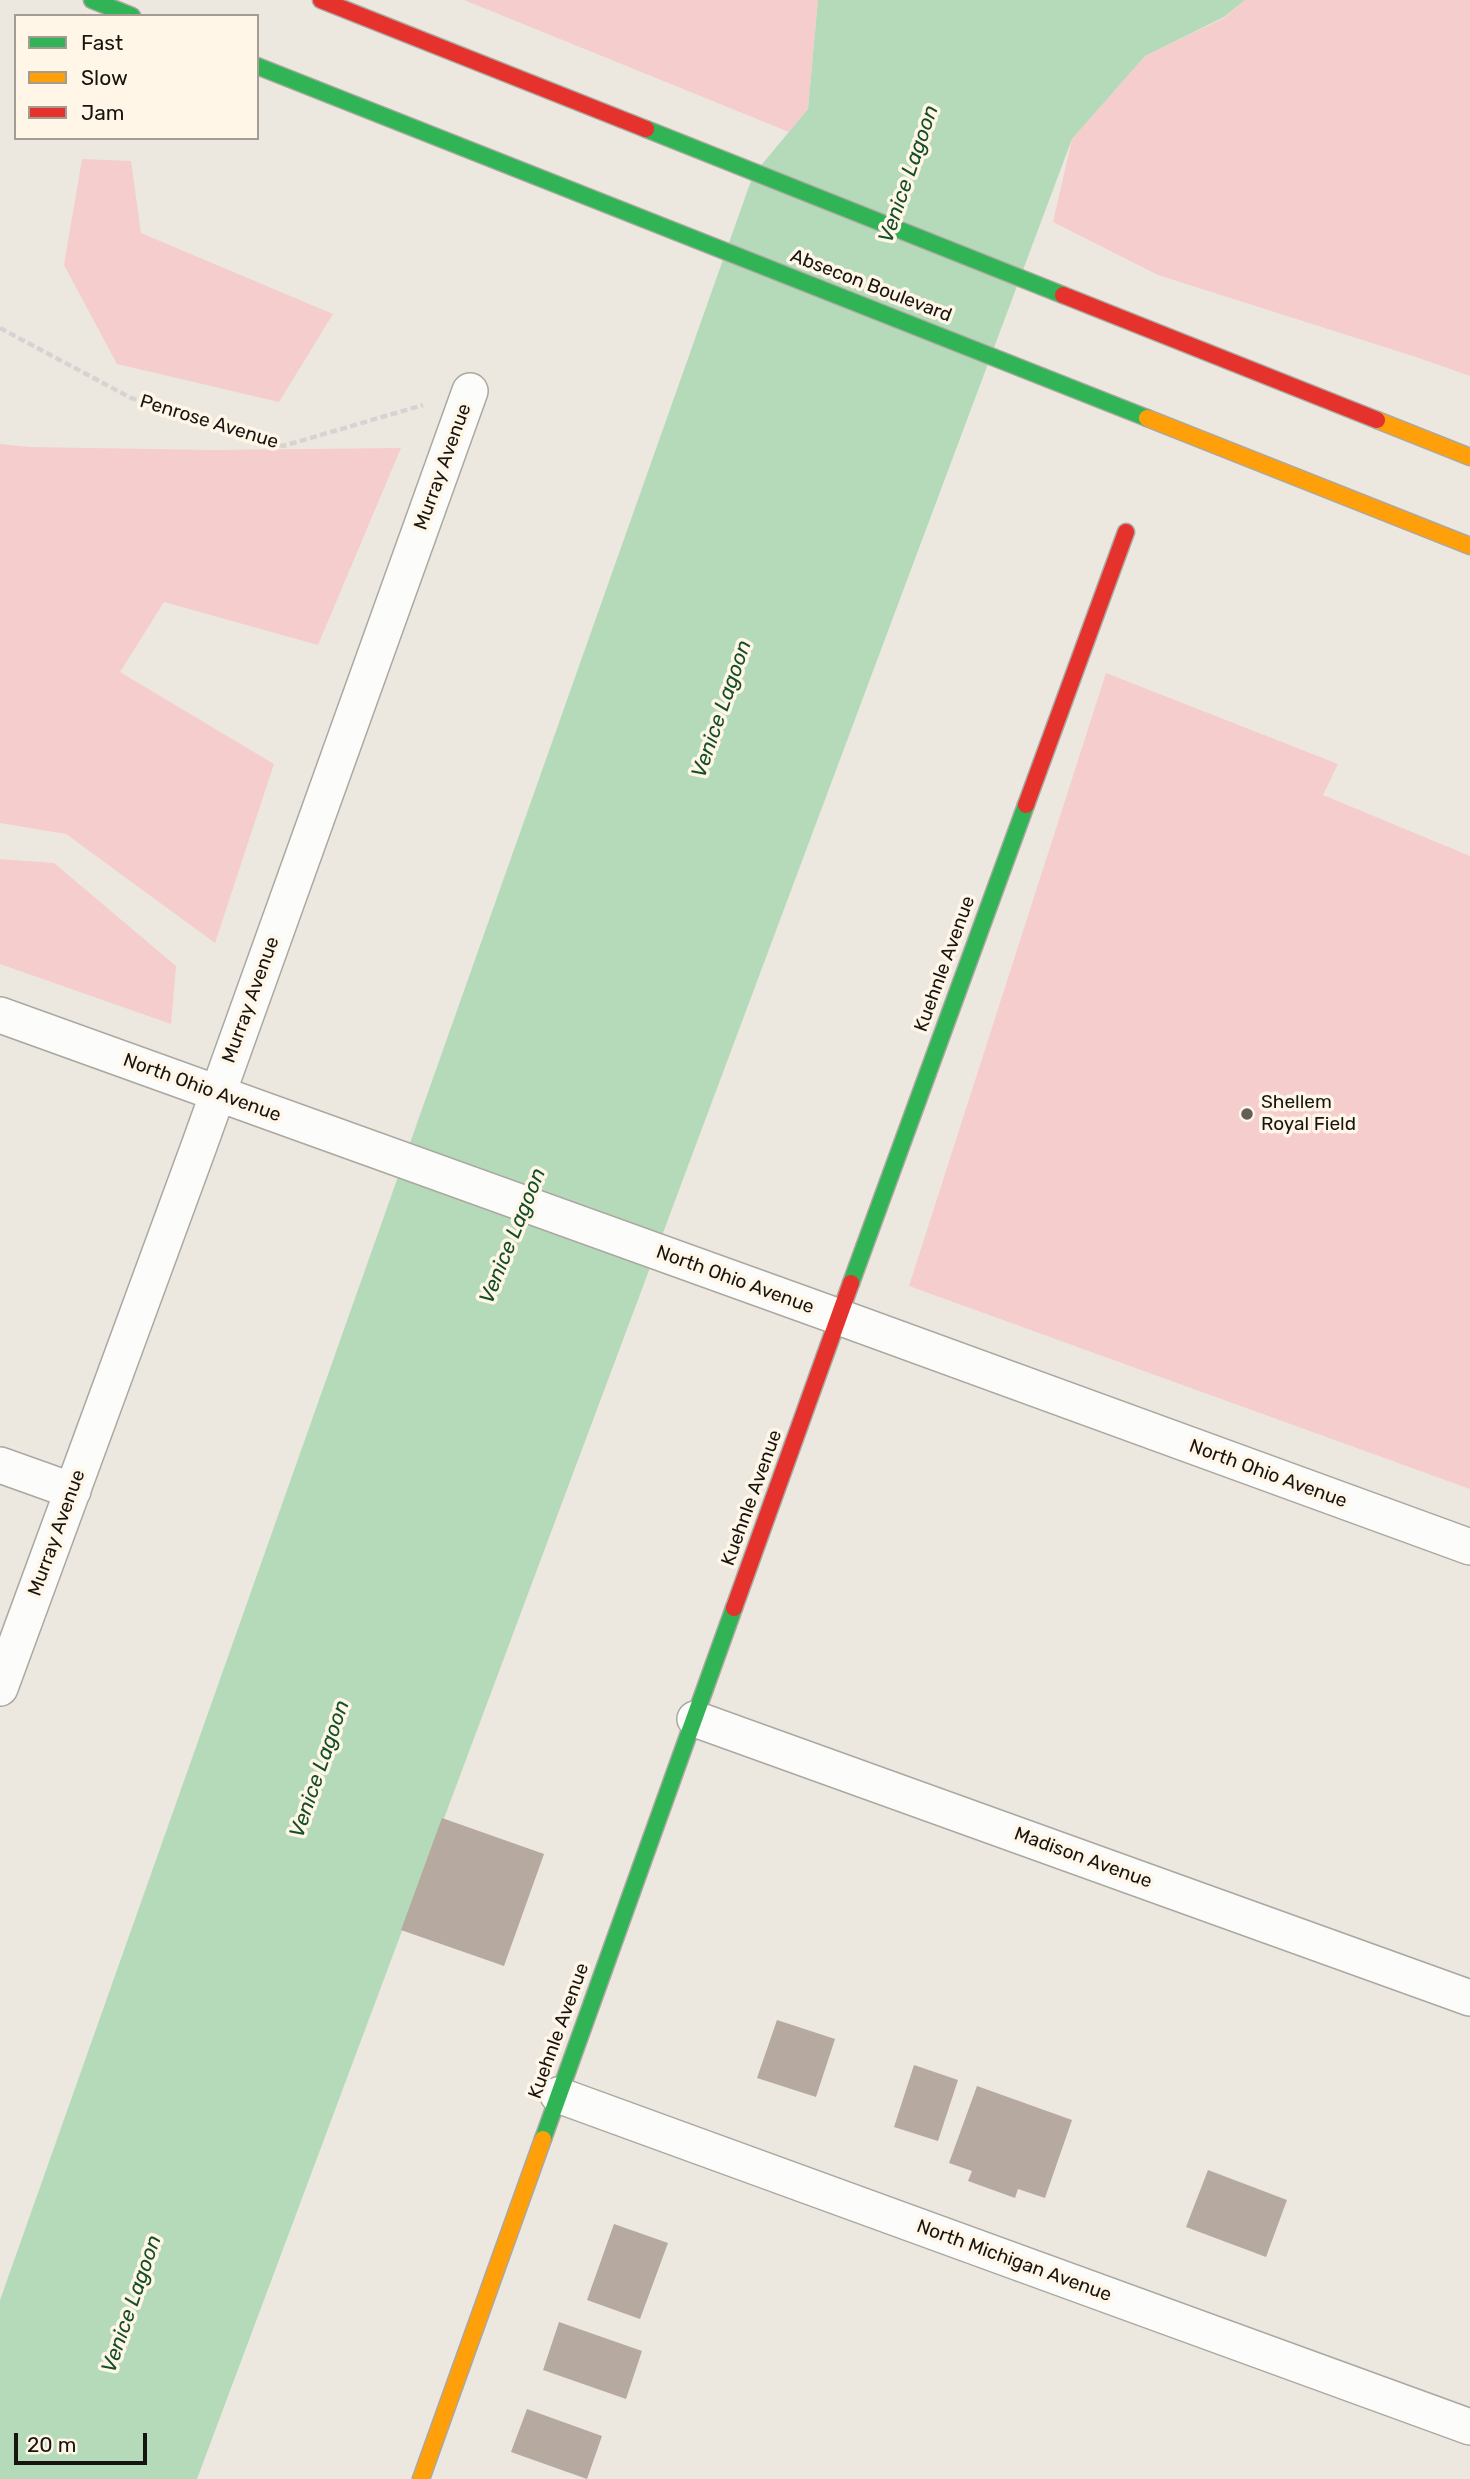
<!DOCTYPE html>
<style>
body{margin:0}
#map{position:relative;width:1470px;height:2479px;overflow:hidden;background:#ece8e0;font-family:Rubik,sans-serif}
canvas{display:block}
.legend{position:absolute;left:14px;top:14px;width:245px;height:126px;box-sizing:border-box;background:#fff6e8;border:2px solid #a39c92;margin:0;padding:9px 12px;list-style:none;font-size:21px;color:#181510}
.legend li{display:flex;align-items:center;gap:14px;height:35px}
.legend b{width:35px;border:2px solid #a39c92}
.scale{position:absolute;left:14px;top:2433px;width:133px;height:32px;box-sizing:border-box;border:4px solid #181510;border-top:0;padding-left:9px;font-size:21px;line-height:24px;white-space:nowrap;color:#181510;-webkit-text-stroke:5px #fff6e8;paint-order:stroke}
</style>
<div id="map">
<canvas width="1470" height="2479"></canvas>
<ul class="legend">
<li><b style="height:9px;background:#30b455"></b>Fast</li>
<li><b style="height:9px;background:#ff9f0a"></b>Slow</li>
<li><b style="height:9px;background:#e5322d"></b>Jam</li>
</ul>
<div class="scale">20 m</div>
</div>
<script>
const g = document.querySelector('canvas').getContext('2d');
g.lineJoin = 'round';
function fillPath(path, color) { g.fillStyle = color; g.fill(path, 'evenodd'); }
const toPath = rows => new Path2D(rows.map(r => 'M' + r).join(''));
function stroke(path, color, width, dash) { g.strokeStyle = color; g.lineWidth = width; g.lineCap = dash ? 'butt' : 'round'; g.setLineDash(dash || []); g.stroke(path); }
function label(font, color, halo, rows, align = 'center') {
  g.font = font + ' Rubik,sans-serif'; g.lineWidth = 7; g.setLineDash([]); g.textBaseline = 'middle'; g.strokeStyle = halo; g.fillStyle = color; for (const [text, x, y, turn = 0] of rows) {
    g.save(); g.translate(x, y); g.rotate((+turn || 0) * Math.PI / 180); g.textAlign = isNaN(turn) ? turn : align; if (halo) g.strokeText(text, 0, 0); g.fillText(text, 0, 0); g.restore();
  }
}
fillPath(toPath([
 [464,0,818,0,808,109,789,132],
 [1245,0,1470,0,1470,376,1419,358,1158,275,1053,222,1072,139,1145,56,1224,18],
 [82,159,131,161,141,233,333,314,279,402,117,364,64,265],
 [0,444,30,447,212,450,401,448,318,645,164,602,120,672,274,764,215,943,66,834,0,823],
 [1106,673,1338,764,1323,795,1470,856,1470,1489,909,1286],
 [0,859,54,863,176,966,171,1024,0,964]
]), '#f5cdcd');
fillPath(toPath([
 [818,0,1245,0,1224,17,1145,56,1072,139,197,2479,0,2479,0,2300,753,175,808,109]
]), '#b5dab9');
fillPath(toPath([
 [442,1818,544,1854,504,1966,401,1930],
 [777,2020,835,2039,816,2097,757,2078],
 [914,2065,958,2080,938,2141,894,2127],
 [977,2086,1072,2120,1045,2198,1018,2189,1015,2198,968,2181,972,2171,949,2163],
 [1208,2170,1287,2200,1266,2257,1186,2227],
 [614,2224,668,2243,640,2319,587,2300],
 [559,2322,642,2351,626,2399,543,2370],
 [527,2409,602,2436,587,2479,511,2452]
]), '#b6a9a0');
const street = toPath([
 [0,1015,839,1317,1470,1547],
 [0,1465,73,1491],
 [0,1688,199,1146,470,391],
 [695,1719,1470,1998],
 [558,2095,1470,2427]
]);
const fast = toPath([
 [92,0,132,16],
 [257,66,1147,418],
 [646,129,1063,295],
 [851,1283,1026,805],
 [543,2139,734,1608]
]);
const slow = toPath([
 [1147,418,1470,546],
 [1377,420,1470,457],
 [421,2479,543,2139]
]);
const jam = toPath([
 [321,0,646,129],
 [1063,295,1377,420],
 [1026,805,1126,532],
 [734,1608,851,1283]
]);
stroke(street, '#aba8a1', 38);
stroke(fast, '#aba8a1', 19);
stroke(slow, '#aba8a1', 19);
stroke(jam, '#aba8a1', 19);
stroke(toPath([
 [0,328,131,398,283,446,423,405]
]), '#d6d4d2', 4.5, [7, 3.5]);
stroke(street, '#fcfcfa', 35);
stroke(fast, '#30b455', 16);
stroke(slow, '#ff9f0a', 16);
stroke(jam, '#e5322d', 16);
for (const [x, y, r, color] of [
 [1247,1114,7,"#625f59"]
]) { const dot = new Path2D(); dot.arc(x, y, r, 0, 2 * Math.PI); g.fillStyle = color; g.fill(dot); stroke(dot, '#fff6e8', 2.5); }
label('19px', '#181510', '#fff6e8', [
 ["Absecon Boulevard",871,286,21],
 ["Penrose Avenue",209,422,17],
 ["Murray Avenue",443,467,-70],
 ["Kuehnle Avenue",945,964,-70],
 ["Murray Avenue",251,1000,-70],
 ["North Ohio Avenue",202,1088,20],
 ["North Ohio Avenue",735,1280,20],
 ["North Ohio Avenue",1268,1474,20],
 ["Kuehnle Avenue",752,1498,-70],
 ["Murray Avenue",57,1533,-70],
 ["Madison Avenue",1083,1858,20],
 ["Kuehnle Avenue",559,2031,-70],
 ["North Michigan Avenue",1014,2261,20]
]);
label('19px', '#181510', '#fff6e8', [
 ["Shellem",1261,1103],
 ["Royal Field",1261,1125]
], 'left');
label('italic 21px', '#134e26', '#fff6e8', [
 ["Venice Lagoon",909,174,-71],
 ["Venice Lagoon",722,709,-71],
 ["Venice Lagoon",513,1236,-68],
 ["Venice Lagoon",320,1769,-71],
 ["Venice Lagoon",132,2304,-71]
]);
</script>
